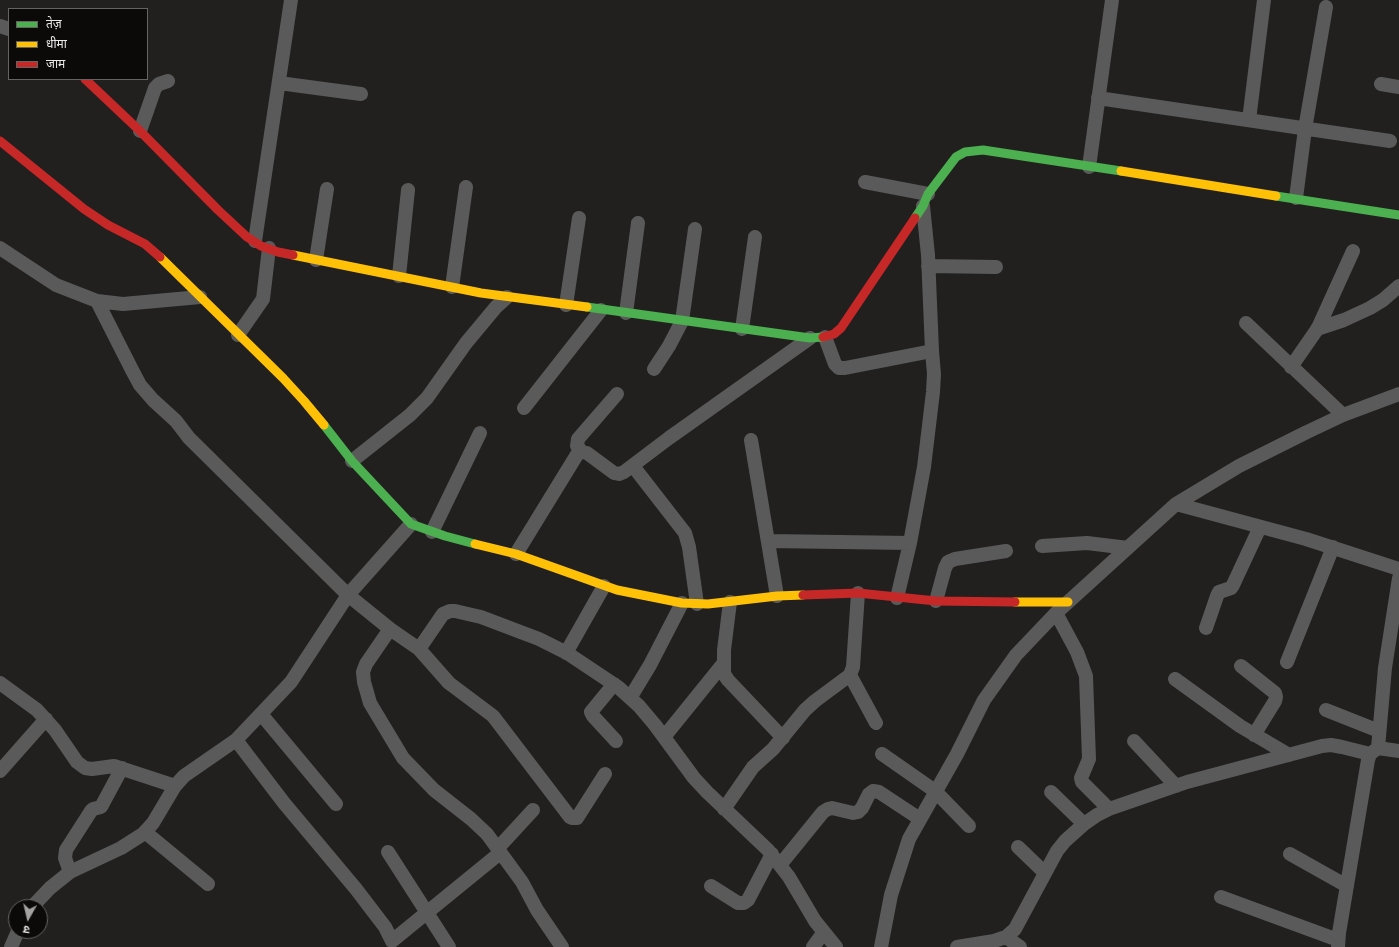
<!DOCTYPE html>
<meta charset="utf-8">
<style>
body{margin:0}
#map{position:relative;width:1399px;height:947px;overflow:hidden;background:#21201f;font-family:Lora,"Noto Sans Devanagari",serif}
canvas{display:block}
.legend{position:absolute;left:8px;top:8px;width:140px;height:72px;box-sizing:border-box;background:#0b0a09;border:1px solid #656463;margin:0;padding:5px 7px;list-style:none;font-size:12px;color:#ebeae9}
.legend li{display:flex;align-items:center;gap:8px;height:20px}
.legend b{width:20px;border:1px solid #656463}
.north{position:absolute;left:8px;top:899px;width:40px;height:40px;box-sizing:border-box;background:#0b0a09;border:1px solid #656463;border-radius:50%;rotate:188deg;font-size:11px;font-weight:700;line-height:16px;text-align:center;color:#ebeae9}
.north::after{content:'';display:block;margin:auto;width:14px;height:18px;background:#a4a3a2;clip-path:polygon(50% 0,100% 100%,50% 72%,0 100%)}
</style>
<div id="map">
<canvas width="1399" height="947"></canvas>
<ul class="legend">
<li><b style="height:5px;background:#4caf50"></b>तेज़</li>
<li><b style="height:5px;background:#ffc107"></b>धीमा</li>
<li><b style="height:5px;background:#c62828"></b>जाम</li>
</ul>
<div class="north">उ</div>
</div>
<script>
const g = document.querySelector('canvas').getContext('2d');
g.lineJoin = 'round';
const toPath = rows => new Path2D(rows.map(r => 'M' + r).join(''));
function stroke(path, color, width, dash) { g.strokeStyle = color; g.lineWidth = width; g.lineCap = dash ? 'butt' : 'round'; g.setLineDash(dash || []); g.stroke(path); }
stroke(toPath([
 [0,26,9,29],
 [279,83,361,94],
 [1381,84,1399,87],
 [1098,98,1390,141],
 [1249,120,1264,0],
 [140,131,155,88,159,84,168,81],
 [1089,167,1112,0],
 [865,182,928,194],
 [1296,198,1305,129,1326,7],
 [255,241,291,0],
 [0,248,56,285,97,301,123,304,200,297],
 [316,260,327,189],
 [928,266,996,267],
 [399,276,408,190],
 [452,287,466,187],
 [97,301,132,370,140,385,153,400,176,421,189,438,348,595,390,629,419,649,449,683,493,716,570,817,572,818,577,818,605,774],
 [566,305,579,218],
 [626,313,638,223],
 [1246,323,1343,415],
 [742,329,755,237],
 [1317,329,1344,320,1370,308,1383,300,1399,286],
 [238,335,263,299,269,248],
 [825,337,835,364,839,368,845,368,932,351],
 [1291,367,1318,328,1353,251],
 [654,369,669,346,682,321,695,229],
 [524,408,601,310],
 [751,440,777,596],
 [582,452,577,446,578,439,617,394],
 [352,461,410,415,427,398,466,343,496,307,507,297],
 [633,466,685,533,689,547,697,604],
 [1176,504,1306,539,1399,569],
 [432,532,480,433],
 [768,541,910,543],
 [1042,546,1087,543,1128,548],
 [516,554,578,453,582,452,587,453,614,473,619,474,624,472,669,438,810,338],
 [897,598,910,543,924,467,933,392,934,374,932,351,928,255,923,206],
 [936,601,945,568,948,562,955,559,1006,551],
 [730,602,724,650,724,674,728,680,783,738],
 [1056,613,1077,652,1086,676,1089,759,1081,778,1082,782,1109,809],
 [1206,628,1217,596,1219,592,1231,588,1233,585,1260,527],
 [390,629,366,664,363,672,364,682,370,703,403,758,434,790,471,819,487,834,522,882,537,910,562,947],
 [419,649,443,614,450,611,455,611,481,617,539,639,567,653,618,687,639,706,655,725,694,778,707,792,768,850,789,877,815,921,836,947],
 [566,653,604,586],
 [1287,662,1333,547],
 [1241,666,1275,693,1276,697,1275,701,1254,735],
 [850,675,876,723],
 [1175,679,1240,726,1289,755],
 [0,683,37,710,55,730,77,762,85,768,92,769,114,766,175,786],
 [614,684,591,712,593,716,616,741],
 [630,698,650,665,682,603],
 [1326,710,1379,731],
 [261,714,336,804],
 [664,737,723,664],
 [236,740,284,803,356,889,385,927,392,941,500,853],
 [1134,741,1176,786],
 [1378,748,1385,668,1399,578],
 [882,754,935,791,969,826],
 [0,771,46,719],
 [1051,792,1084,824],
 [724,809,753,767,773,749,805,710,815,701,850,675,853,667,858,593],
 [145,832,208,884],
 [1018,847,1045,873],
 [498,848,533,810],
 [388,852,449,947],
 [1290,854,1347,886],
 [780,865,823,812,828,809,832,808,853,813,858,812,862,808,869,794,873,791,879,792,920,819],
 [70,872,65,858,66,850,91,811,93,809,101,807,122,768],
 [711,886,738,903,744,903,748,900,772,854],
 [1221,897,1338,940],
 [32,907,50,888,70,872,121,848,143,834,153,823,175,786,184,776,236,740,291,682,348,595,411,524],
 [1006,937,1020,947],
 [11,947,18,931],
 [813,947,824,932],
 [881,947,891,895,909,839,957,754,984,700,1016,655,1056,613,1176,504,1239,466,1307,432,1343,415,1399,394],
 [957,947,994,941,1006,937,1015,929,1057,851,1065,841,1084,824,1097,815,1109,809,1187,782,1322,746,1331,745,1342,747,1370,754],
 [1338,947,1339,933,1368,760,1370,754,1378,748,1399,751]
]), '#5a5a5a', 14);
stroke(toPath([
 [1276,196,1399,215],
 [915,218,923,206,928,194,956,157,965,152,983,150,1121,171],
 [587,307,810,338,823,337],
 [324,425,352,461,411,524,445,536,475,544]
]), '#4caf50', 9);
stroke(toPath([
 [1121,171,1276,196],
 [293,255,481,293,587,307],
 [160,257,283,378,304,401,324,425],
 [475,544,516,554,617,590,682,603,708,604,777,596,803,595],
 [1015,602,1068,602]
]), '#ffc107', 9);
stroke(toPath([
 [85,79,140,131,218,210,247,237,261,246,278,252,293,255],
 [0,141,84,209,108,225,145,244,160,257],
 [823,337,834,334,841,328,915,218],
 [803,595,858,593,936,601,1015,602]
]), '#c62828', 9);
</script>
